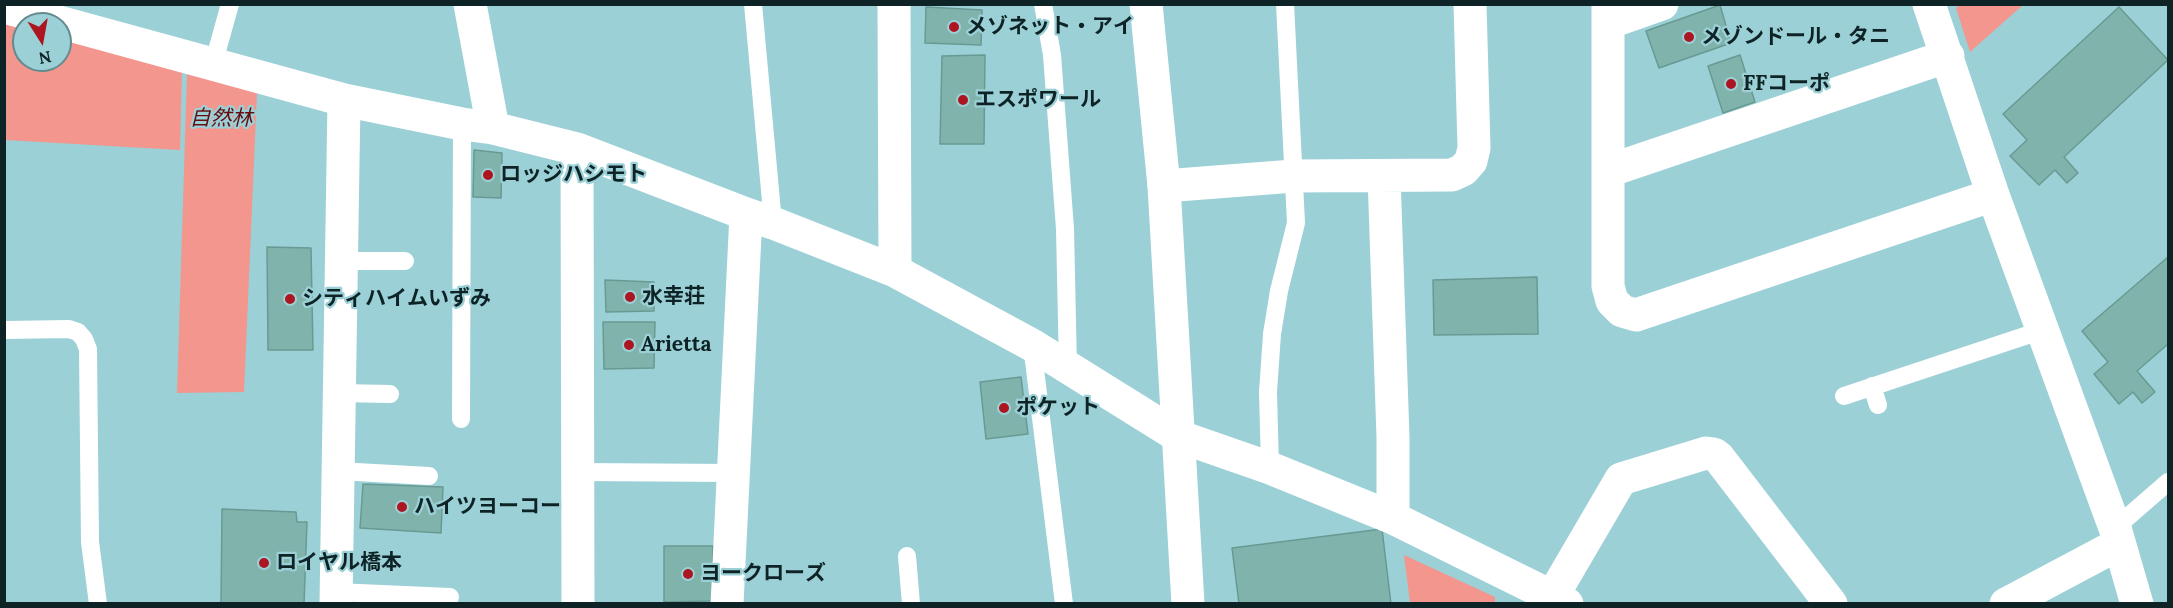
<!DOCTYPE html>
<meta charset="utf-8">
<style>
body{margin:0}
#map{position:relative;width:2173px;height:608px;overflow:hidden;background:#9cd0d7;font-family:Lora,serif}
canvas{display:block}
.frame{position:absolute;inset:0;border:6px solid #0e2326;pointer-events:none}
.north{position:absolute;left:12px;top:12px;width:60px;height:60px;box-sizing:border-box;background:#9cd0d7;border:2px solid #638b90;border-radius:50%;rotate:169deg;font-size:16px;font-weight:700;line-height:24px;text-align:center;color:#0e2326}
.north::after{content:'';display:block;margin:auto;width:21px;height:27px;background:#ab1620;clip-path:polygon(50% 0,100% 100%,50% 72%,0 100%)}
</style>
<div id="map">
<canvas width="2173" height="608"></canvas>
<div class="frame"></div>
<div class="north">N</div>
</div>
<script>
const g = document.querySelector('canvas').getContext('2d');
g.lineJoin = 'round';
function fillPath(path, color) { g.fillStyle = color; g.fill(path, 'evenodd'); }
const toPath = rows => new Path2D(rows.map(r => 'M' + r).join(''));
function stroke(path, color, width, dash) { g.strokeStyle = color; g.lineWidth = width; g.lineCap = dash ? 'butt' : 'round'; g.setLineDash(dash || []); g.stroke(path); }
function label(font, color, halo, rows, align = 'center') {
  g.font = font + ' Lora,"Noto Sans JP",serif'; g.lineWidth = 4.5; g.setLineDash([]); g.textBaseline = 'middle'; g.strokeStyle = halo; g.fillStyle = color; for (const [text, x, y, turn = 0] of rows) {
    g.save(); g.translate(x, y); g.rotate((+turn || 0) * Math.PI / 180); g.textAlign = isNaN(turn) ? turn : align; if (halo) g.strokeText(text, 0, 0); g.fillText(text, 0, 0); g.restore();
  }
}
fillPath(toPath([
 [1960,5,1960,4,2023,5,1970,52,1956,8],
 [4,21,24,26,24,60,60,60,60,36,182,71,180,150,5,140],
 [187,73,257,93,244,392,177,393],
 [1404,555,1495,597,1495,603,1410,603]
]), '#f2968e');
const building = toPath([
 [1720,5,1731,43,1659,68,1646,31,1720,5],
 [926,7,982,10,981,45,925,43,926,7],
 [2119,7,2168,60,2064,157,2078,173,2067,183,2055,170,2039,185,2010,156,2027,140,2003,114,2119,7],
 [985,55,984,144,940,144,942,56,985,55],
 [1740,55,1755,102,1723,113,1708,66,1740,55],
 [474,150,502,153,501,198,473,197,474,150],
 [267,247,311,248,313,350,268,350,267,247],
 [2168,257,2168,344,2137,371,2155,392,2142,403,2133,392,2119,404,2094,374,2108,362,2082,331,2168,257],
 [1537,277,1538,334,1434,335,1433,280,1537,277],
 [605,280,654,282,654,311,606,312,605,280],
 [603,322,655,322,654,368,604,369,603,322],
 [1021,377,1028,434,986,439,980,382,1021,377],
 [363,484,443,487,441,533,360,528,363,484],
 [222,509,296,512,297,522,307,522,304,604,221,604,222,509],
 [1382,529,1391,604,1239,604,1232,548,1382,529],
 [664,546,713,546,712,601,664,602,664,546]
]);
fillPath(building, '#80b3ac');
stroke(building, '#689a93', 1.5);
stroke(toPath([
 [753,4,773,223],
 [1043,4,1052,55,1065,229,1068,368],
 [213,65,230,4],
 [341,261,405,261],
 [4,330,69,329,78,332,84,339,88,349,90,542,98,604],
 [1032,345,1064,604],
 [1872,386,1878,405],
 [339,393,390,394],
 [1844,396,2043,330],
 [461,419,462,124],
 [1270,468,1268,392,1272,334,1279,291,1296,223,1285,4],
 [338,471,429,476],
 [578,472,734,473],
 [2115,528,2168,482],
 [907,556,911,604],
 [336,592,450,597]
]), '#fff', 18);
stroke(toPath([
 [470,4,493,128],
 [894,4,895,271],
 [1608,4,1608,286,1612,301,1622,311,1636,315,1993,195],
 [1929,4,1993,195,2115,528,2137,604],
 [4,7,344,100,462,124,493,128,577,149,746,214,773,223,895,271,1032,345,1178,436,1270,468,1393,518,1567,604],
 [1608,23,1662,4],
 [577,149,578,604],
 [1608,171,1948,56],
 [1384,176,1393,437,1393,518],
 [1164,186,1294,176,1452,175,1463,170,1471,161,1474,148,1470,4],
 [1552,597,1621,479,1706,453,1714,454,1719,458,1831,604],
 [336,604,344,100],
 [727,604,746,214],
 [2006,604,2119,544]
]), '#fff', 33);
stroke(toPath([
 [1146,4,1164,186,1188,604]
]), '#fff', 33);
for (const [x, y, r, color] of [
 [954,27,6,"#ab1620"],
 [1689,37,6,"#ab1620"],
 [1731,84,6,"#ab1620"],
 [963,100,6,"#ab1620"],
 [488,175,6,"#ab1620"],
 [630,297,6,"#ab1620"],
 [290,299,6,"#ab1620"],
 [629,345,6,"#ab1620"],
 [1004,408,6,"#ab1620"],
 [402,507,6,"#ab1620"],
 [264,563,6,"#ab1620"],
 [688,574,6,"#ab1620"]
]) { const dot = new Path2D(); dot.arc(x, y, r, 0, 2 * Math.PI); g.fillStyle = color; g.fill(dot); stroke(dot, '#9cd0d7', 2); }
label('bold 21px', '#0e2326', '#9cd0d7', [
 ["メゾネット・アイ",966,27],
 ["メゾンドール・タニ",1701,37],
 ["FFコーポ",1743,84],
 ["エスポワール",975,100],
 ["ロッジハシモト",500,175],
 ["水幸荘",642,297],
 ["シティハイムいずみ",302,299],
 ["Arietta",641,345],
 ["ポケット",1016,408],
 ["ハイツヨーコー",414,507],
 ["ロイヤル橋本",276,563],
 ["ヨークローズ",700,574]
], 'left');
label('italic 21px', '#640e11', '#9cd0d7', [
 ["自然林",221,119]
]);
</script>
